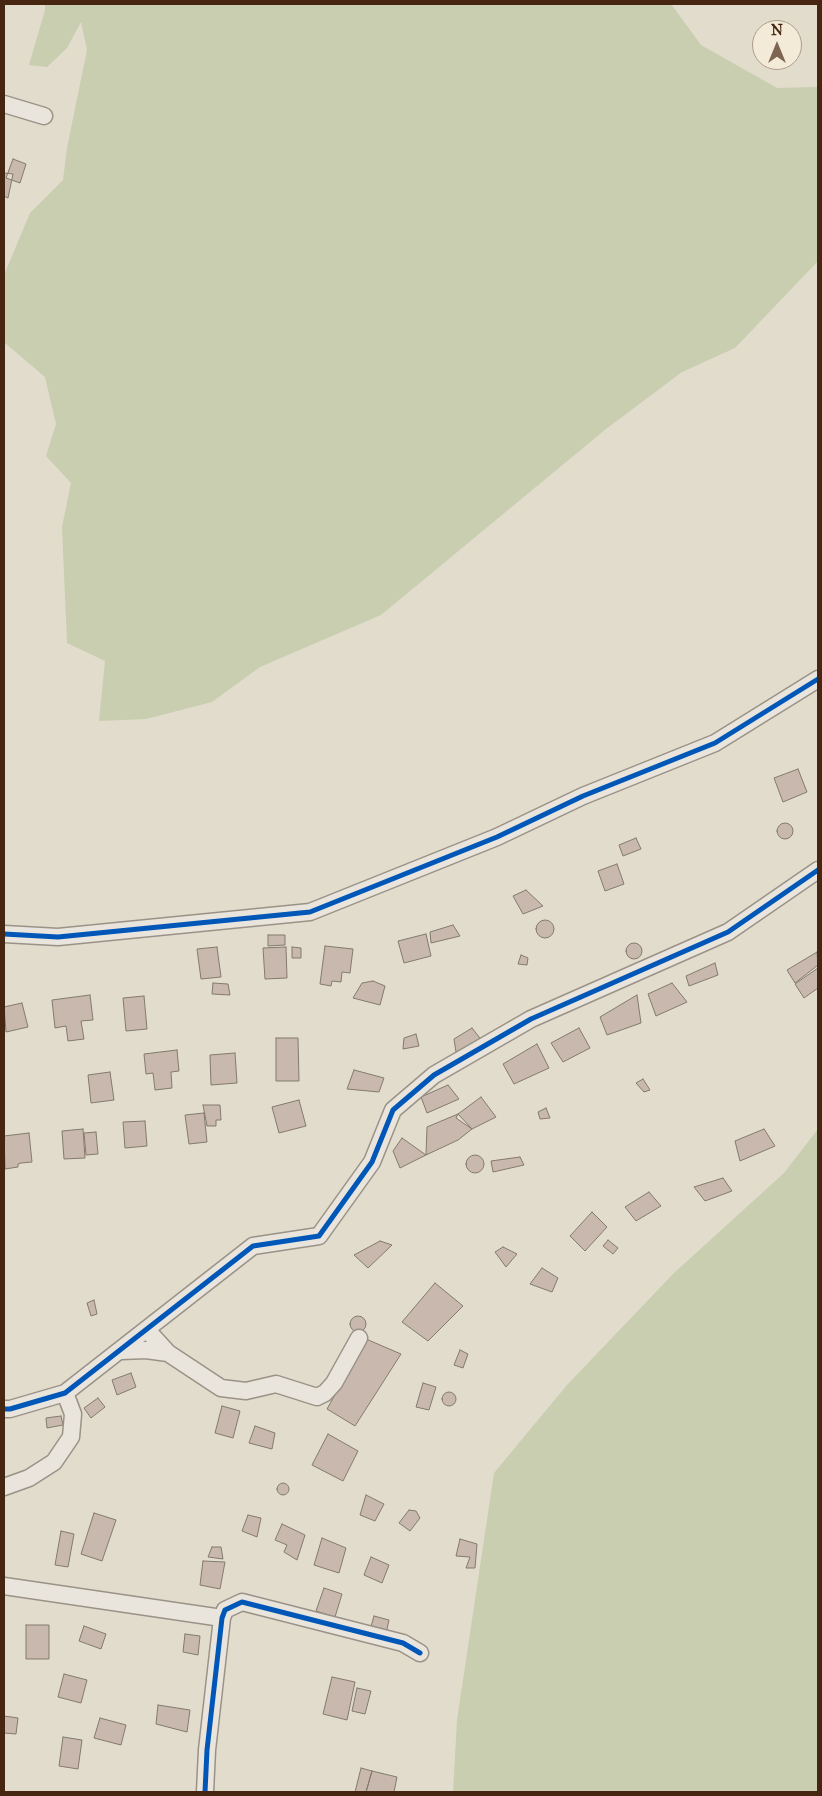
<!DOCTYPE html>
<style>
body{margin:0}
#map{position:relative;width:822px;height:1796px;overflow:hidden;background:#e2dccc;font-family:"IM FELL Great Primer",serif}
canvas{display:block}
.frame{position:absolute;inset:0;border:5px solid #462511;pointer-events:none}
.north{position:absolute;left:752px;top:20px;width:50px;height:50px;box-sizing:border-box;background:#f3ebd7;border:1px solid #ae9c88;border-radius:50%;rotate:0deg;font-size:14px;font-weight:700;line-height:20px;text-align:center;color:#462511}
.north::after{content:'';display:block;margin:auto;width:18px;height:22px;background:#7d6552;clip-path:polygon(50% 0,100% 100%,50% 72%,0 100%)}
</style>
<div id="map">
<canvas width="822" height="1796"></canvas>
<div class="frame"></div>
<div class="north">N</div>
</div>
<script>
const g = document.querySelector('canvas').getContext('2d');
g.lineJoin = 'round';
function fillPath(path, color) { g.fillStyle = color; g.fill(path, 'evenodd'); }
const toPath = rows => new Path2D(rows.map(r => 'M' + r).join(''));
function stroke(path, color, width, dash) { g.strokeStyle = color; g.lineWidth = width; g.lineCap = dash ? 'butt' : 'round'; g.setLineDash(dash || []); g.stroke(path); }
fillPath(toPath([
 [45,4,671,4,701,45,777,88,818,87,818,261,735,348,682,372,606,429,381,615,260,667,212,702,146,719,99,721,105,661,67,643,62,527,71,483,46,456,56,424,45,377,4,342,4,275,30,213,63,180,67,148,87,50,81,22,67,48,47,67,29,65,45,10],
 [818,1129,818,1792,453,1792,457,1720,494,1473,567,1385,674,1273,784,1173]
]), '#c8ceaf');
const building = toPath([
 [13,159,26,164,20,183,6,178,13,159],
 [4,173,13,174,8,198,4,196,4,173],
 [798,769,807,792,783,802,774,778,798,769],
 '777 831a8 8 0 1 1 16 0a8 8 0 1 1-16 0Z',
 [636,838,641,849,623,856,619,845,636,838],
 [617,864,624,884,605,891,598,871,617,864],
 [526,890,543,906,523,914,513,896,526,890],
 '536 929a9 9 0 1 1 18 0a9 9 0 1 1-18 0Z',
 [453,925,460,936,431,943,430,932,453,925],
 [426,934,431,956,404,963,398,941,426,934],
 [268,935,285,935,285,945,268,946,268,935],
 '626 951a8 8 0 1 1 16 0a8 8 0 1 1-16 0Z',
 [325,946,353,949,350,973,342,972,341,982,332,981,331,986,320,984,325,946],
 [217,947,221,977,201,979,197,949,217,947],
 [286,947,287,978,265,979,263,948,286,947],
 [292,947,301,948,301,958,292,958,292,947],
 [817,952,818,965,795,983,787,970,817,952],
 [521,955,528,958,527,965,518,964,521,955],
 [715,963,718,975,689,986,686,976,715,963],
 [818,968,818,988,804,998,795,984,818,968],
 [373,981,385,986,380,1005,353,998,362,983,373,981],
 [213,983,228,984,230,995,212,994,213,983],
 [672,983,687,1002,656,1016,648,994,672,983],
 [90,995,93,1020,81,1021,84,1039,68,1041,66,1026,55,1028,52,1000,90,995],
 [637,995,641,1023,607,1035,600,1017,637,995],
 [144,996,147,1029,126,1031,123,998,144,996],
 [22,1003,28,1027,6,1032,4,1007,22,1003],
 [472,1028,483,1042,456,1052,454,1039,472,1028],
 [579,1028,590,1048,563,1062,551,1043,579,1028],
 [416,1034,419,1046,403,1049,404,1038,416,1034],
 [276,1038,298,1038,299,1081,276,1081,276,1038],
 [537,1044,549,1068,514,1084,503,1064,537,1044],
 [177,1050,179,1071,171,1072,172,1088,155,1090,153,1073,146,1074,144,1054,177,1050],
 [235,1053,237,1083,211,1085,210,1055,235,1053],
 [354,1070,384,1078,379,1092,347,1089,354,1070],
 [110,1072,114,1100,91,1103,88,1075,110,1072],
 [643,1079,650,1090,644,1092,636,1083,643,1079],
 [448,1085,459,1099,427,1113,421,1097,448,1085],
 [481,1097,496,1117,472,1129,458,1114,481,1097],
 [299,1100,306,1126,279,1133,272,1107,299,1100],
 [203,1105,220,1105,221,1120,216,1120,216,1126,207,1126,203,1105],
 [546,1108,550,1118,540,1119,538,1112,546,1108],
 [204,1113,207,1142,189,1144,185,1115,204,1113],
 [458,1114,456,1118,472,1129,458,1140,426,1155,427,1127,458,1114],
 [145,1121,147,1146,125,1148,123,1122,145,1121],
 [83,1129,85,1158,64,1159,62,1131,83,1129],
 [764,1129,775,1146,740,1161,735,1141,764,1129],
 [96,1132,98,1154,86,1155,84,1133,96,1132],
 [29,1133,32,1162,21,1163,18,1164,18,1167,5,1169,4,1136,29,1133],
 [402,1138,426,1155,400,1168,393,1151,402,1138],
 '466 1164a9 9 0 1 1 18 0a9 9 0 1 1-18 0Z',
 [520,1157,524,1165,493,1172,491,1161,520,1157],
 [723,1178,732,1191,705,1201,694,1187,723,1178],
 [649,1192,661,1206,636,1221,625,1207,649,1192],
 [592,1212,607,1227,585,1251,570,1236,592,1212],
 [608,1240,618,1248,613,1254,603,1246,608,1240],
 [380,1241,392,1245,368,1268,354,1255,380,1241],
 [503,1247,517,1254,506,1267,495,1252,503,1247],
 [542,1268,558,1278,552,1292,530,1284,542,1268],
 [435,1283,463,1306,428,1341,402,1322,435,1283],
 [94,1300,97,1314,91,1316,87,1303,94,1300],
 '350 1324a8 8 0 1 1 16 0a8 8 0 1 1-16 0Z',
 [366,1339,401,1354,355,1426,327,1409,366,1339],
 [460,1350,468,1354,463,1368,454,1365,460,1350],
 [131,1373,136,1387,117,1395,112,1380,131,1373],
 [423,1383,436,1387,429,1410,416,1407,423,1383],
 '442 1399a7 7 0 1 1 14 0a7 7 0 1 1-14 0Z',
 [98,1398,105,1407,91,1418,84,1408,98,1398],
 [222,1406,240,1411,233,1438,215,1433,222,1406],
 [61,1416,63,1425,47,1428,46,1418,61,1416],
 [255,1426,275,1433,272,1449,249,1443,255,1426],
 [328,1434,358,1451,343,1481,312,1465,328,1434],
 '277 1489a6 6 0 1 1 12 0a6 6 0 1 1-12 0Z',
 [366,1495,384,1504,375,1521,360,1515,366,1495],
 [409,1510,416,1511,420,1518,410,1531,399,1523,409,1510],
 [94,1513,116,1520,102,1561,81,1554,94,1513],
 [248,1515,261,1518,257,1537,242,1531,248,1515],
 [282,1524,305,1535,297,1560,284,1552,287,1545,275,1540,282,1524],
 [61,1531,74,1534,68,1567,55,1565,61,1531],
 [322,1538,346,1548,339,1573,314,1565,322,1538],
 [460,1539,477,1544,475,1568,466,1568,470,1557,456,1556,460,1539],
 [212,1547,221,1547,223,1559,208,1557,212,1547],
 [371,1557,389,1565,382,1583,364,1575,371,1557],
 [203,1561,225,1562,220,1589,200,1585,203,1561],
 [324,1588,342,1594,335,1617,316,1611,324,1588],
 [374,1616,389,1620,386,1634,370,1630,374,1616],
 [26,1625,49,1625,49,1659,26,1659,26,1625],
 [84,1626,106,1634,101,1649,79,1641,84,1626],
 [185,1634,200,1636,198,1655,183,1652,185,1634],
 [64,1674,87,1680,81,1703,58,1697,64,1674],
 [332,1677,355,1682,347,1720,323,1714,332,1677],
 [357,1688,371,1691,365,1714,352,1711,357,1688],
 [158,1705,190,1710,187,1732,156,1724,158,1705],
 [4,1716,18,1718,16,1734,4,1733,4,1716],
 [100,1718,126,1725,121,1745,94,1738,100,1718],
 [63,1737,82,1740,78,1769,59,1766,63,1737],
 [361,1768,372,1771,366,1792,355,1792,361,1768],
 [372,1771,397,1777,394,1792,366,1792,372,1771]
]);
fillPath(building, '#c8b8ad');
stroke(building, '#837a6e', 1);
const minor = toPath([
 [4,104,44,116],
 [4,934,58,937,310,912,497,837,583,796,715,743,818,679],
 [147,1330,168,1353,221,1388,246,1391,276,1384,317,1397,325,1393,334,1383,359,1338],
 [121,1351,146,1350,168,1353],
 [4,1409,10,1409,65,1393,253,1246,319,1236,372,1162,393,1110,434,1075,531,1019,728,932,818,870],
 [4,1487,29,1478,54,1462,71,1437,73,1414,65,1393],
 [4,1586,222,1618],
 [205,1792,207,1750,222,1618,225,1610,242,1602,403,1643,420,1653]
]);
stroke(minor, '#9a9287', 19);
stroke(minor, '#e9e5dd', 16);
stroke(toPath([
 [4,934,58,937,310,912,497,837,583,796,715,743,818,679],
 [4,1409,10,1409,65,1393,253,1246,319,1236,372,1162,393,1110,434,1075,531,1019,728,932,818,870],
 [205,1792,207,1750,222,1618,225,1610,242,1602,403,1643,420,1653]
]), '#0057b8', 5);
</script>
